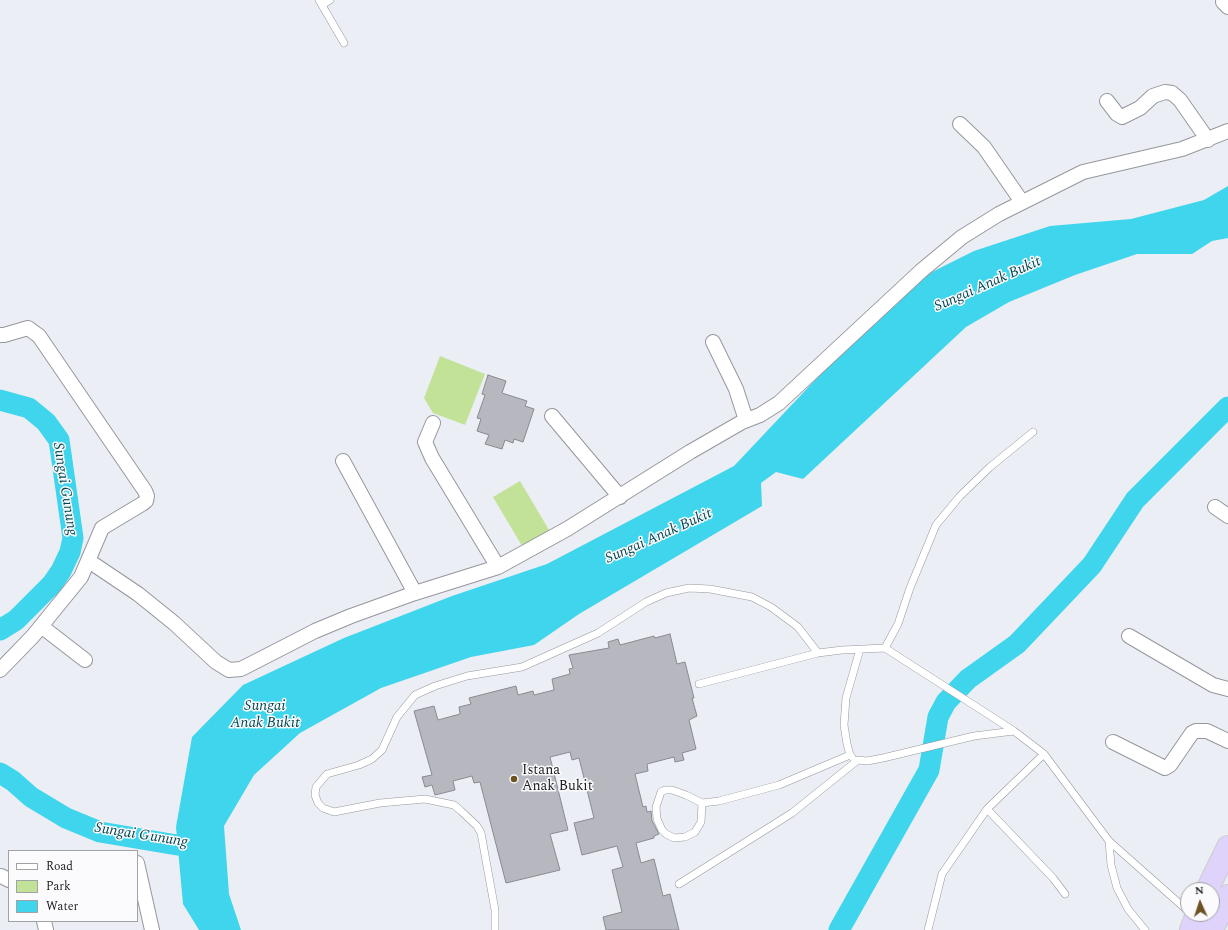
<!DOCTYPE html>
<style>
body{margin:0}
#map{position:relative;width:1228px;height:930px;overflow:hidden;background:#eceef5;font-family:Spectral,serif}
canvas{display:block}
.legend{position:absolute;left:8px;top:850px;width:130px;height:72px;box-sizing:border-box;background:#fbfbfe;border:1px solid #a1a2a4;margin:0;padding:5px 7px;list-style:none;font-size:12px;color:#1b1c1e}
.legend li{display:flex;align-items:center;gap:8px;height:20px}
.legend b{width:20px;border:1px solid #a1a2a4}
.north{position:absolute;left:1180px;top:882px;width:40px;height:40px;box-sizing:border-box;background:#fbfbfe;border:1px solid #a1a2a4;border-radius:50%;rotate:357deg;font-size:11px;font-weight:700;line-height:16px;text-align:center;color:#1b1c1e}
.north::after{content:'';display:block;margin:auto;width:14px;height:18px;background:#6d5324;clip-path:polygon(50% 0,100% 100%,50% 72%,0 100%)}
</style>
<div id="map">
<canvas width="1228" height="930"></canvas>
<ul class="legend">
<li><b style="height:5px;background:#fff"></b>Road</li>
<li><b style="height:11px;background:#c2e298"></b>Park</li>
<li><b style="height:11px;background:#3fd5ec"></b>Water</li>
</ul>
<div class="north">N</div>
</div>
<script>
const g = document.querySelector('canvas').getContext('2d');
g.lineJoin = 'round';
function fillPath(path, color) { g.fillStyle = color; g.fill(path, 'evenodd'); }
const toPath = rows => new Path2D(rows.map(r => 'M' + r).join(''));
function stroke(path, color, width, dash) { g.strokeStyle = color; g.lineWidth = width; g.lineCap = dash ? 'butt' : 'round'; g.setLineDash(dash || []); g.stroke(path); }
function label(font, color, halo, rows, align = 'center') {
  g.font = font + ' Spectral,serif'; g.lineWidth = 3; g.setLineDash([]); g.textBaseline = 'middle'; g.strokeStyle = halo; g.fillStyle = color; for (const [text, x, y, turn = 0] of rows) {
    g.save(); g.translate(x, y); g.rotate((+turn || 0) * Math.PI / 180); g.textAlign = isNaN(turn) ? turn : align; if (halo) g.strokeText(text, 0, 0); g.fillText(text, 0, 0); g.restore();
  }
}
fillPath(toPath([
 [440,356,485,374,465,425,433,413,424,398],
 [520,481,555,540,528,556,493,497]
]), '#c2e298');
fillPath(toPath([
 [1228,186,1228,238,1212,241,1192,254,1137,254,1075,275,1009,302,966,327,803,479,776,472,761,483,762,506,579,614,534,645,471,657,381,688,300,733,254,775,224,826,229,894,241,930,199,930,183,904,176,827,192,737,243,685,344,638,452,596,547,564,734,466,868,324,926,275,974,251,1050,226,1131,219,1204,200]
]), '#3fd5ec');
stroke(toPath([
 [0,400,29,408,46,422,59,440,73,538,70,552,61,571,52,584,16,620,0,630],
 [0,773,13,781,31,797,66,818,100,832,177,845,202,845],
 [839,930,929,770,938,717,946,702,968,679,1017,644,1092,565,1135,500,1228,407]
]), '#3fd5ec', 21);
const building = toPath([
 [488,375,506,381,502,393,527,401,525,406,534,409,523,442,514,439,513,443,505,440,502,449,485,444,489,435,477,431,481,419,477,418,485,395,482,394,488,375],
 [670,634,677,664,685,662,694,698,692,698,697,716,689,720,696,749,682,753,684,760,675,762,674,757,647,764,648,771,635,774,643,807,646,806,647,812,651,811,652,821,659,834,654,836,654,838,636,843,641,863,654,859,663,896,670,894,679,930,606,930,603,917,622,912,612,870,623,867,617,846,582,855,574,823,594,818,579,758,572,760,570,752,550,757,568,830,550,834,560,870,506,883,480,782,474,783,472,776,453,781,455,790,435,795,432,785,425,787,422,777,432,775,414,711,434,706,438,720,460,714,459,707,471,704,469,698,516,686,518,695,533,691,534,695,554,690,552,679,570,674,569,669,573,668,569,655,609,648,608,642,618,639,620,645,654,636,655,638,670,634]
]);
fillPath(building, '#b7b8bf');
stroke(building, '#888a90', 1);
const service = toPath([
 [319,0,344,43],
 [322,5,330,0],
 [885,648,898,624,910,588,936,525,960,496,990,467,1033,432],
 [699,684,818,653,842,650,885,648,1014,731],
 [852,757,850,755,847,744,844,725,846,698,860,649],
 [665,790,672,790,686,795,702,803,701,822,695,832,685,837,674,838,666,834,662,830,657,819,656,807,661,792,665,790],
 [702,803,719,801,779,785,850,755],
 [987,809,1053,878,1065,894],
 [1109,841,1111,865,1117,888,1128,909,1145,930],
 [679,884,792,813,858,760,867,761,883,758,974,736,1014,731,1044,754,1109,841,1188,911],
 [495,930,495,910,481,833,477,826,461,811,454,805,425,799,380,803,334,812,323,808,318,803,315,795,316,787,327,774,359,765,372,759,382,750,397,717,415,695,435,686,467,676,522,667,598,633,646,602,666,593,689,588,710,589,752,597,771,607,798,627,818,653],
 [928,930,942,874,987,809,1044,754]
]);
const minor = toPath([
 [1223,2,1228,7],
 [1107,101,1117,114,1122,117,1140,108,1153,96,1165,92,1172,93,1180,100,1208,140],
 [960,124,984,147,1022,202],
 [0,335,4,335,28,328,39,336,145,491,147,496,146,501,142,504,102,528,81,577,33,636,0,670],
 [713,342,736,389,746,420],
 [552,416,620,497],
 [433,423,425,442,432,458,498,567],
 [343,461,415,593],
 [1215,507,1228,516],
 [89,561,138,594,174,623,216,662,229,670,241,669,315,631,351,616,415,593,498,567,567,529,690,452,742,422,760,415,779,403,921,271,962,237,999,214,1083,172,1182,149,1228,131],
 [41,626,85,660],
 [1129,636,1213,685,1228,689],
 [1113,742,1165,768,1170,765,1192,733,1196,731,1207,731,1228,741],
 [137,863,152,930],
 [1,876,9,880],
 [44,921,46,930]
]);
const trunk = toPath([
 [1207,890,1228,847],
 [1191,930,1197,914],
 [1212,930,1228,896]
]);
stroke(service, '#95979d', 8);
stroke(minor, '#95979d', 16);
stroke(trunk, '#cdcdce', 24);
stroke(service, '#fff', 7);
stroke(minor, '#fff', 14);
stroke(trunk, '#dfd2fb', 22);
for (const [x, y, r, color] of [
 [514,779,4,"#6d5324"]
]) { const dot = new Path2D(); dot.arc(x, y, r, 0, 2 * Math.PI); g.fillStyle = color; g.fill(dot); stroke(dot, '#fbfbfe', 1.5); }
label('14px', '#1b1c1e', '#fbfbfe', [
 ["Istana",522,771],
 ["Anak Bukit",522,787]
], 'left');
label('italic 15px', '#024750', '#fbfbfe', [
 ["Sungai Anak Bukit",988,285,-24],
 ["Sungai Gunung",64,489,81],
 ["Sungai Anak Bukit",659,537,-24],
 ["Sungai",265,707],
 ["Anak Bukit",265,724],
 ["Sungai Gunung",141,836,9]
]);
</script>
